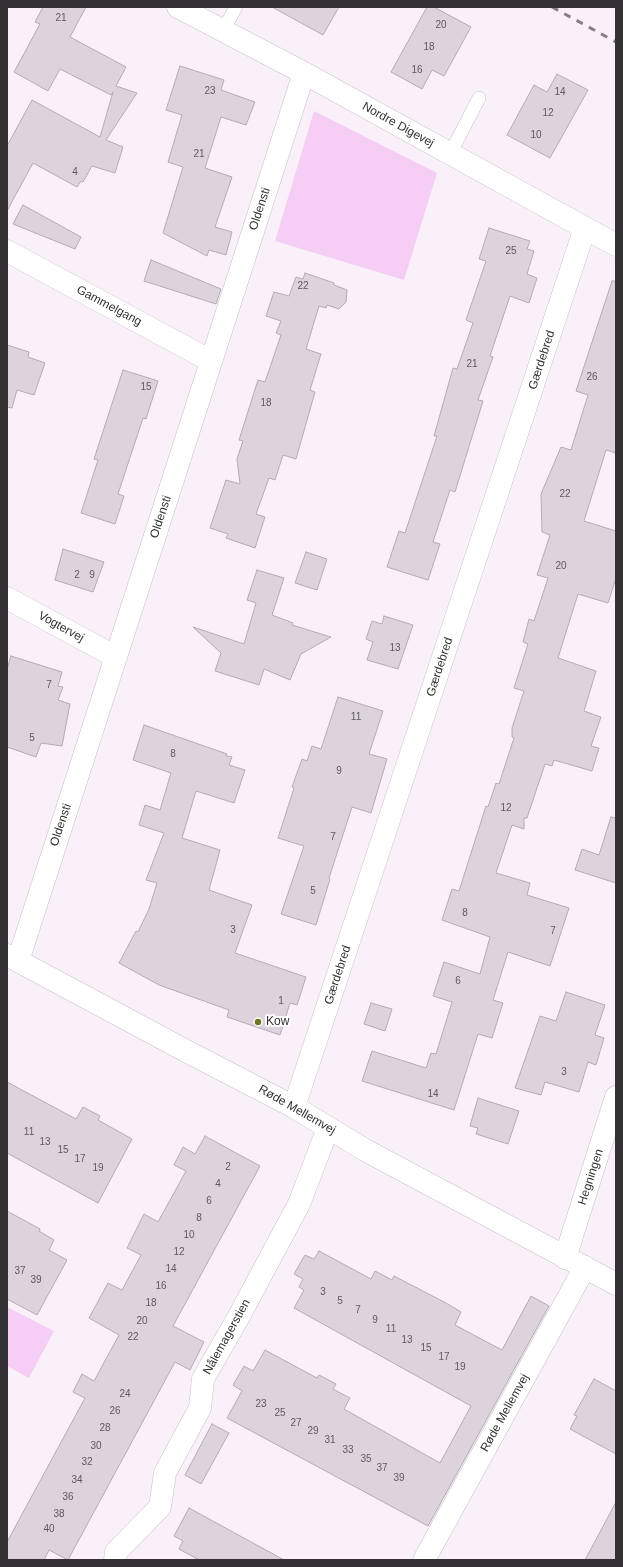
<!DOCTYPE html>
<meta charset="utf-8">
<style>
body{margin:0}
#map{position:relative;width:623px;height:1567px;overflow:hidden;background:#f9f0f9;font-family:Helvetica,sans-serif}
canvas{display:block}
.frame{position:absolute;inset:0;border:8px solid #343134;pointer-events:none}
</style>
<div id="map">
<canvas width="623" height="1567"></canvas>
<div class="frame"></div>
</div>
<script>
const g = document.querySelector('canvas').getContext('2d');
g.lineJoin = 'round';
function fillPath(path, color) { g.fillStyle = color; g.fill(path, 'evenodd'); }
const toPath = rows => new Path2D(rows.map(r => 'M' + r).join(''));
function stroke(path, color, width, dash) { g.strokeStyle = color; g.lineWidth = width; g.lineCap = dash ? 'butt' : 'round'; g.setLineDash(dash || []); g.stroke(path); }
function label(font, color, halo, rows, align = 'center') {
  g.font = font + ' Helvetica,sans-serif'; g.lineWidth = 4; g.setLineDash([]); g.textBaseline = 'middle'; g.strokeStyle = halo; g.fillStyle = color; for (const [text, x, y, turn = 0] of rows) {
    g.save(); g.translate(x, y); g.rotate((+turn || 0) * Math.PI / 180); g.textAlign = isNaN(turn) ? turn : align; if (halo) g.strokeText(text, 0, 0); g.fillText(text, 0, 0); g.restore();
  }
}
fillPath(toPath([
 [314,111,437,173,404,280,275,241],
 [7,1307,54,1331,29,1378,7,1366]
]), '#f6cef5');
const building = toPath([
 [43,7,86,7,70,37,126,67,116,86,137,93,106,140,123,147,115,173,92,166,83,182,81,181,77,187,33,163,7,211,7,146,32,100,100,137,113,92,111,95,60,69,48,91,14,72,40,24,35,22,43,7],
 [272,7,339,7,323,35,272,7],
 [427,7,434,7,471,27,444,76,432,70,422,89,391,72,427,7],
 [180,66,224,80,221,90,255,102,246,125,221,117,205,168,232,177,215,227,232,232,226,255,209,250,207,256,163,233,183,167,168,162,182,115,166,110,180,66],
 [557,74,588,90,550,158,507,135,534,85,547,92,557,74],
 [23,205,81,237,75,249,13,224,23,205],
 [489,228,530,241,527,249,534,251,527,274,537,278,529,303,510,296,490,356,493,357,478,400,483,401,455,492,450,490,433,542,440,544,428,580,387,567,399,531,405,533,437,436,434,436,453,368,457,369,473,323,466,320,486,261,479,259,489,228],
 [151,260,221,289,216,304,144,281,151,260],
 [305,273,334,283,334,285,347,290,346,302,339,309,327,305,326,308,319,306,306,349,321,354,310,390,315,392,296,459,283,455,275,480,269,478,256,514,265,517,255,548,226,538,228,534,210,528,226,480,240,484,237,459,243,441,239,440,258,380,265,382,281,335,276,333,281,321,266,316,274,292,289,296,296,277,303,279,305,273],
 [612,281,616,281,616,453,606,450,584,521,616,531,616,578,608,603,578,594,558,658,596,671,584,711,601,717,591,746,599,748,592,771,554,760,552,766,545,764,527,818,524,818,524,829,512,825,496,873,530,883,527,895,569,908,550,966,508,952,493,1000,503,1003,492,1038,478,1034,454,1110,362,1081,372,1051,426,1068,431,1053,436,1054,452,1002,433,996,444,962,480,974,490,937,442,920,452,889,459,891,486,806,488,807,496,783,499,784,514,738,512,737,512,728,524,691,514,688,528,644,523,642,529,619,534,621,548,578,537,575,550,535,542,532,541,494,561,447,571,450,588,395,576,391,612,281],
 [7,345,29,352,28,357,45,363,34,395,17,390,12,408,7,407,7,345],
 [123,370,158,381,146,419,143,418,118,494,124,496,115,524,81,513,98,460,94,459,123,370],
 [63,549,104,562,93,592,55,580,63,549],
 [306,552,327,559,317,590,295,583,306,552],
 [257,570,284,578,272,615,293,623,292,625,331,637,301,654,290,680,264,669,259,685,215,671,221,653,193,627,244,644,256,603,247,600,257,570],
 [384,616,413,625,398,669,367,660,373,642,366,639,372,621,382,624,384,616],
 [11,656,62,672,58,686,63,687,58,700,70,704,62,746,41,743,36,757,7,747,7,669,11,656],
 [338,697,383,711,369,754,387,759,371,813,352,807,329,878,330,879,316,925,281,914,304,846,278,838,294,788,292,787,302,759,307,761,312,746,321,749,338,697],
 [144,725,227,754,226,756,232,757,229,765,245,770,234,803,196,791,182,838,220,850,209,890,252,905,235,953,306,977,297,1005,290,1003,280,1035,227,1017,229,1010,159,985,119,963,136,931,138,932,149,909,157,883,146,880,164,833,139,825,145,805,160,810,171,773,133,760,144,725],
 [611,817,616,818,616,883,575,870,582,849,599,855,611,817],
 [566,992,605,1005,595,1035,604,1038,596,1065,588,1062,579,1092,545,1082,541,1095,515,1088,540,1016,556,1021,566,992],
 [371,1003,392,1009,385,1031,364,1024,371,1003],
 [7,1082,76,1119,83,1107,100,1116,98,1120,132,1139,98,1203,7,1153,7,1082],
 [478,1098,519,1111,508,1144,476,1134,478,1128,470,1126,478,1098],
 [205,1136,260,1166,173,1326,204,1342,190,1370,175,1362,68,1560,49,1550,44,1560,7,1560,7,1542,85,1398,73,1392,82,1374,94,1381,119,1335,89,1318,108,1283,122,1290,141,1255,127,1248,144,1214,158,1222,186,1171,174,1165,183,1147,195,1154,205,1136],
 [7,1211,40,1229,39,1231,54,1240,49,1250,67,1260,37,1315,7,1299,7,1211],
 [319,1251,371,1279,375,1271,392,1280,394,1276,446,1303,461,1312,455,1325,502,1350,531,1296,549,1306,428,1526,227,1418,242,1391,233,1385,244,1366,253,1371,265,1350,317,1378,319,1375,336,1384,333,1389,350,1398,344,1409,440,1463,471,1406,294,1308,304,1290,299,1287,303,1279,294,1274,305,1255,314,1259,319,1251],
 [594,1379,616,1391,616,1454,570,1429,577,1416,574,1415,594,1379],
 [212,1424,229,1433,201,1484,185,1475,212,1424],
 [616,1502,616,1560,585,1560,616,1502],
 [189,1508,284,1560,199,1560,179,1549,183,1541,174,1536,189,1508]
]);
fillPath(building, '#dcd3dc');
stroke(building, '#b4acb4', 1);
const lane = toPath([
 [223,31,236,7],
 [450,154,479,98]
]);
const street = toPath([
 [178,7,304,73,616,245],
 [7,251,211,361],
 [7,598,116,657],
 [18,961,304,73],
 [294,1107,585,228],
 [565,1258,616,1097],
 [115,1560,116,1552,160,1507,165,1473,200,1408,203,1379,238,1318,299,1204,328,1128],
 [424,1560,585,1267]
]);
const secondary = toPath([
 [7,955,188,1052,294,1107,365,1150,616,1284]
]);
stroke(lane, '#c8c0c8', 14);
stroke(street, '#c8c0c8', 23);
stroke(secondary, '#c8c0c8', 23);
stroke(lane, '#fff', 13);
stroke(street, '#fff', 22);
stroke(secondary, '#fff', 22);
stroke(toPath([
 [552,7,616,42]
]), '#868086', 3, [7, 7]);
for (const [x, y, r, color] of [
 [258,1022,4,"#6d7824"]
]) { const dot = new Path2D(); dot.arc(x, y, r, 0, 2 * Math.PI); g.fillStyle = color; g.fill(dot); stroke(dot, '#fff', 1.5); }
label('10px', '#5e5a5e', null, [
 ["21",61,18],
 ["20",441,25],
 ["18",429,47],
 ["16",417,70],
 ["23",210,91],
 ["14",560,92],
 ["12",548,113],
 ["10",536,135],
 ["21",199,154],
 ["4",75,172],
 ["25",511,251],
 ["22",303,286],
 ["21",472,364],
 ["26",592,377],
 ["15",146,387],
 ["18",266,403],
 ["22",565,494],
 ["20",561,566],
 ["2",77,575],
 ["9",92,575],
 ["13",395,648],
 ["7",49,685],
 ["11",356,717],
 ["5",32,738],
 ["8",173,754],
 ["9",339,771],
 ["12",506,808],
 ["7",333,837],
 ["5",313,891],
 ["8",465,913],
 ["3",233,930],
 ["7",553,931],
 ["6",458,981],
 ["1",281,1001],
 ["3",564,1072],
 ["14",433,1094],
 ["11",29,1132],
 ["13",45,1142],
 ["15",63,1150],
 ["17",80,1159],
 ["2",228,1167],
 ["19",98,1168],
 ["4",218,1184],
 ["6",209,1201],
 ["8",199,1218],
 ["10",189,1235],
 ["12",179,1252],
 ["14",171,1269],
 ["37",20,1271],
 ["39",36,1280],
 ["16",161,1286],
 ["3",323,1292],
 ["5",340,1301],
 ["18",151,1303],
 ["7",358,1310],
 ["9",375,1320],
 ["20",142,1321],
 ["11",391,1329],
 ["22",133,1337],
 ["13",407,1340],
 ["15",426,1348],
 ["17",444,1357],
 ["19",460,1367],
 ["24",125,1394],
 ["23",261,1404],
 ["26",115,1411],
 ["25",280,1413],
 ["27",296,1423],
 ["28",105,1428],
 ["29",313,1431],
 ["31",330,1440],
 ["30",96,1446],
 ["33",348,1450],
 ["35",366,1459],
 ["32",87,1462],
 ["37",382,1468],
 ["39",399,1478],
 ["34",77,1480],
 ["36",68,1497],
 ["38",59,1514],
 ["40",49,1529]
]);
label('12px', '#343134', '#fff', [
 ["Nordre Digevej",398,125,29],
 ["Oldensti",260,209,-72],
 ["Gammelgang",109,306,28],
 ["Gærdebred",542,360,-72],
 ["Oldensti",161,517,-72],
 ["Vogtervej",61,627,29],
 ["Gærdebred",440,667,-72],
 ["Oldensti",61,825,-72],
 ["Gærdebred",338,975,-72],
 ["Røde Mellemvej",297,1110,30],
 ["Hegningen",591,1177,-72],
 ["Nålemagerstien",227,1337,-61],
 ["Røde Mellemvej",505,1413,-61]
]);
label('12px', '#343134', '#fff', [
 ["Kow",266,1022]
], 'left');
</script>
